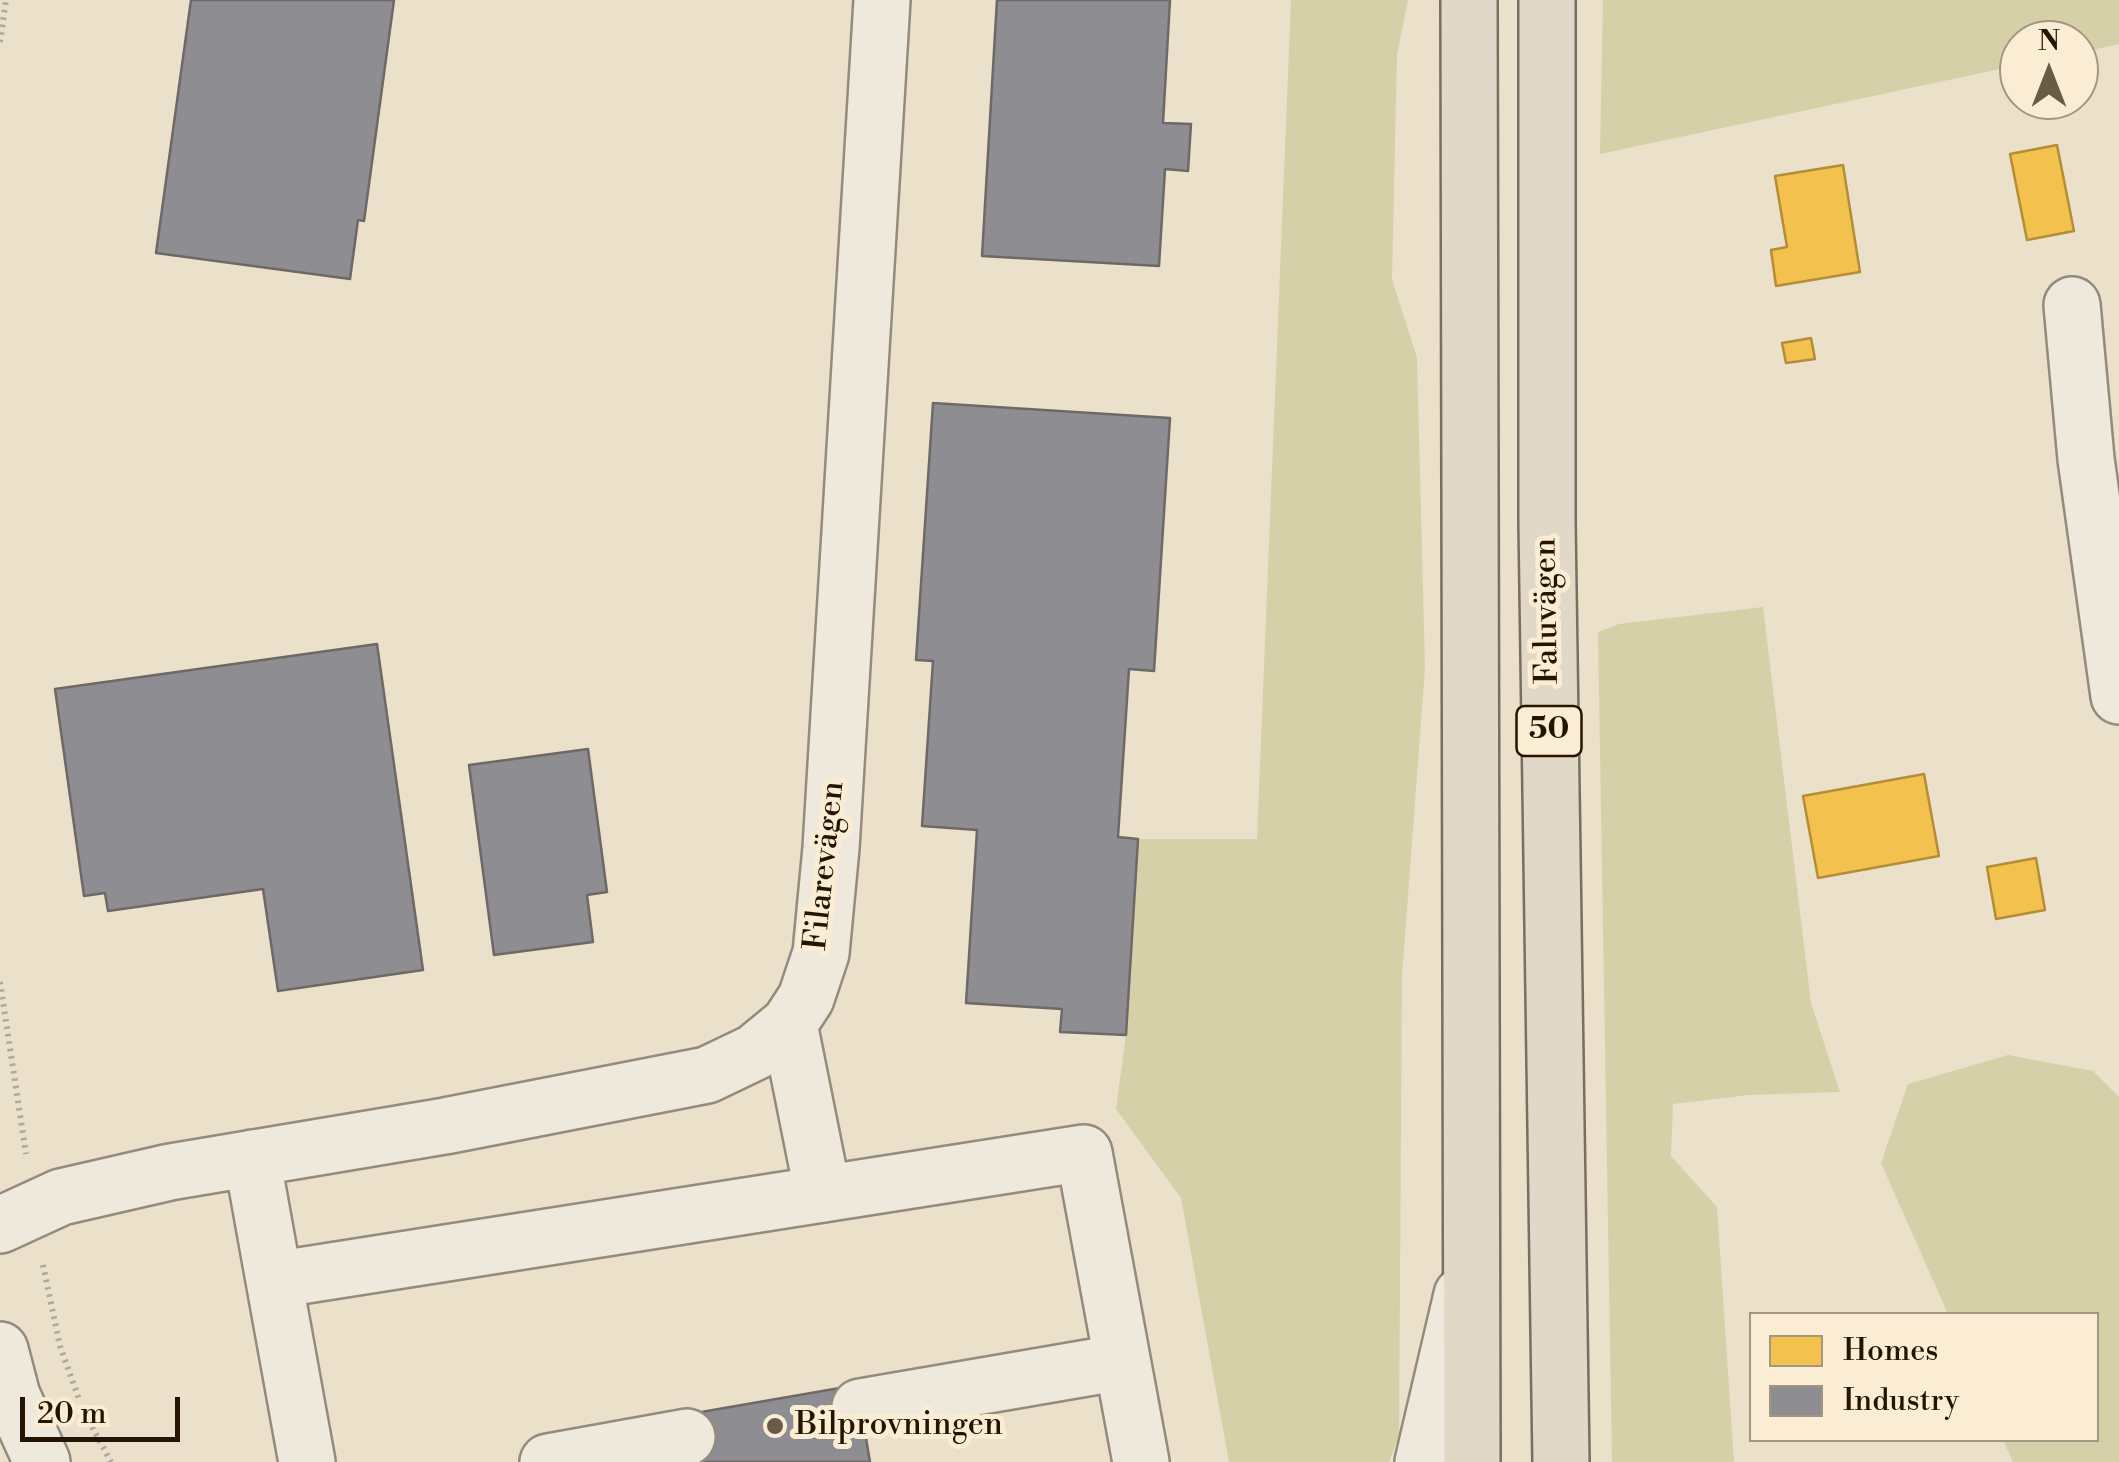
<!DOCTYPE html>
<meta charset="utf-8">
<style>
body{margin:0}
#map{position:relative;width:2119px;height:1462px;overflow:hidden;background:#ebe0ca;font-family:"Libre Bodoni",serif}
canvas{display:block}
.legend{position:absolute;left:1749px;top:1312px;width:350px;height:130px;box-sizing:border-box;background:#faedd4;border:2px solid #a49680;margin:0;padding:12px 18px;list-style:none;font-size:30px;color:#241401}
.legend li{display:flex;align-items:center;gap:20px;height:50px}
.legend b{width:50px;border:2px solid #a49680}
.north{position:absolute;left:1999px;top:20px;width:100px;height:100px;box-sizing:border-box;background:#faedd4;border:2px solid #a49680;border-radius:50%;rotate:0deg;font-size:28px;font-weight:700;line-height:40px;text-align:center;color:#241401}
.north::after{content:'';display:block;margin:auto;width:35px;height:45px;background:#6a5b47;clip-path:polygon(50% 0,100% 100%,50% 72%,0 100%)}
.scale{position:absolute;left:20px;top:1397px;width:160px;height:45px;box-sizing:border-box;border:5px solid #241401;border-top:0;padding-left:12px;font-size:30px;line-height:35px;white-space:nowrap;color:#241401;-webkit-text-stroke:8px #faedd4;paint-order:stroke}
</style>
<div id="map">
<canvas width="2119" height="1462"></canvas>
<ul class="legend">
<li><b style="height:28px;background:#f2c14e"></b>Homes</li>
<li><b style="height:28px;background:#8d8d92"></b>Industry</li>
</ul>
<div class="north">N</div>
<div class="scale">20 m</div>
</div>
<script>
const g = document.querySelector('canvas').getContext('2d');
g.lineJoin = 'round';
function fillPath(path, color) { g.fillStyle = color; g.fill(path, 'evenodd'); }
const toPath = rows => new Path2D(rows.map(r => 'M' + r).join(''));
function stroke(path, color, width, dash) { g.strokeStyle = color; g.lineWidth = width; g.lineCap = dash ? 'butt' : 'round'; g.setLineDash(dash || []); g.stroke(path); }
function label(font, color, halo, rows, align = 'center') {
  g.font = font + ' "Libre Bodoni",serif'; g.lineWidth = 10; g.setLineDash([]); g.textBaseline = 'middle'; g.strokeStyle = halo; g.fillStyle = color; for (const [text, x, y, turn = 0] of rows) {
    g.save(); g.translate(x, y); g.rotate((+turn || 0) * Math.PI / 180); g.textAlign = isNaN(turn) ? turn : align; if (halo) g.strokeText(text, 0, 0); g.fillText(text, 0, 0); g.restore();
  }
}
fillPath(toPath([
 [1291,0,1408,0,1397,55,1392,279,1417,358,1425,668,1402,976,1399,1435,1389,1462,1229,1462,1181,1198,1116,1109,1126,1035,1138,839,1257,839],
 [1603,0,2119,0,2119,44,2079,53,2079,40,2019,40,2019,65,1600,154],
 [1763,607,1811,1003,1840,1092,1749,1095,1673,1104,1671,1156,1717,1207,1734,1462,1612,1462,1598,632,1619,624],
 [2008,1055,2093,1071,2119,1097,2119,1462,2013,1462,2003,1440,2096,1440,2096,1314,1948,1314,1881,1163,1908,1084]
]), '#d6d0a8');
const homes = toPath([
 [2057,145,2074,231,2027,240,2010,154,2057,145],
 [1843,165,1860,272,1776,286,1771,250,1787,247,1775,176,1843,165],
 [1811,338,1815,359,1786,363,1782,343,1811,338],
 [1924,774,1939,856,1818,878,1803,796,1924,774],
 [2036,858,2045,910,1996,919,1987,867,2036,858]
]);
fillPath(homes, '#f2c14e');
stroke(homes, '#b48d37', 2.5);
const industry = toPath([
 [191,0,394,0,364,221,358,220,350,279,156,253,191,0],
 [997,0,1170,0,1163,123,1191,124,1188,171,1165,169,1159,266,982,256,997,0],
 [933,403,1170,418,1154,671,1129,669,1118,837,1138,839,1126,1035,1060,1032,1062,1009,966,1003,977,830,922,826,933,661,916,660,933,403],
 [377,644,423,970,278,991,263,889,108,911,105,893,84,896,55,689,377,644],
 [588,749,607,892,587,895,593,942,494,955,469,765,588,749],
 [857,1385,870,1462,692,1462,684,1415,857,1385]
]);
fillPath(industry, '#8d8d92');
stroke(industry, '#6e6966', 2.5);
const minor = toPath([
 [2072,305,2086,459,2119,696],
 [789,1024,823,1194],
 [252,1158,274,1280],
 [0,1225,61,1197,170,1172,445,1126,707,1075,755,1052,789,1024,806,998,821,953,831,848,882,0],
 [0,1350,12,1396,42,1462],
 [860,1407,1122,1362],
 [307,1462,274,1280,1084,1153,1141,1462],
 [548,1462,687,1437],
 [1423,1462,1462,1295]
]);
const highway = toPath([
 [1469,0,1472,1462],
 [1547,0,1547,522,1561,1462]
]);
stroke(minor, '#948b7c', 60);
stroke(highway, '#786f62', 60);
stroke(toPath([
 [0,42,6,0],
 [0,982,26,1154],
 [43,1265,60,1346,80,1402],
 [85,1414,111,1462]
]), '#afa99d', 6, [2.5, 5]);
stroke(minor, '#eee8dd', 55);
stroke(highway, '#e1d8c7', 55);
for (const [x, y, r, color] of [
 [775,1426,10,"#6a5b47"]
]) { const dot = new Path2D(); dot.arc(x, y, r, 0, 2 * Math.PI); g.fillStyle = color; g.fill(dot); stroke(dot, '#faedd4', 4); }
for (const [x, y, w] of [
 [1549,731,65]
]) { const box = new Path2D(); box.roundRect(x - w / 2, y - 25, w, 50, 8); g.fillStyle = '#faedd4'; g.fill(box); stroke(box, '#241401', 2.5); }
label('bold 30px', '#241401', null, [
 ["50",1549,731]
]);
label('32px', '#241401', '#faedd4', [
 ["Faluvägen",1548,611,-91],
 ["Filarevägen",826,866,-84]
]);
label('32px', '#241401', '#faedd4', [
 ["Bilprovningen",795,1426]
], 'left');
</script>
